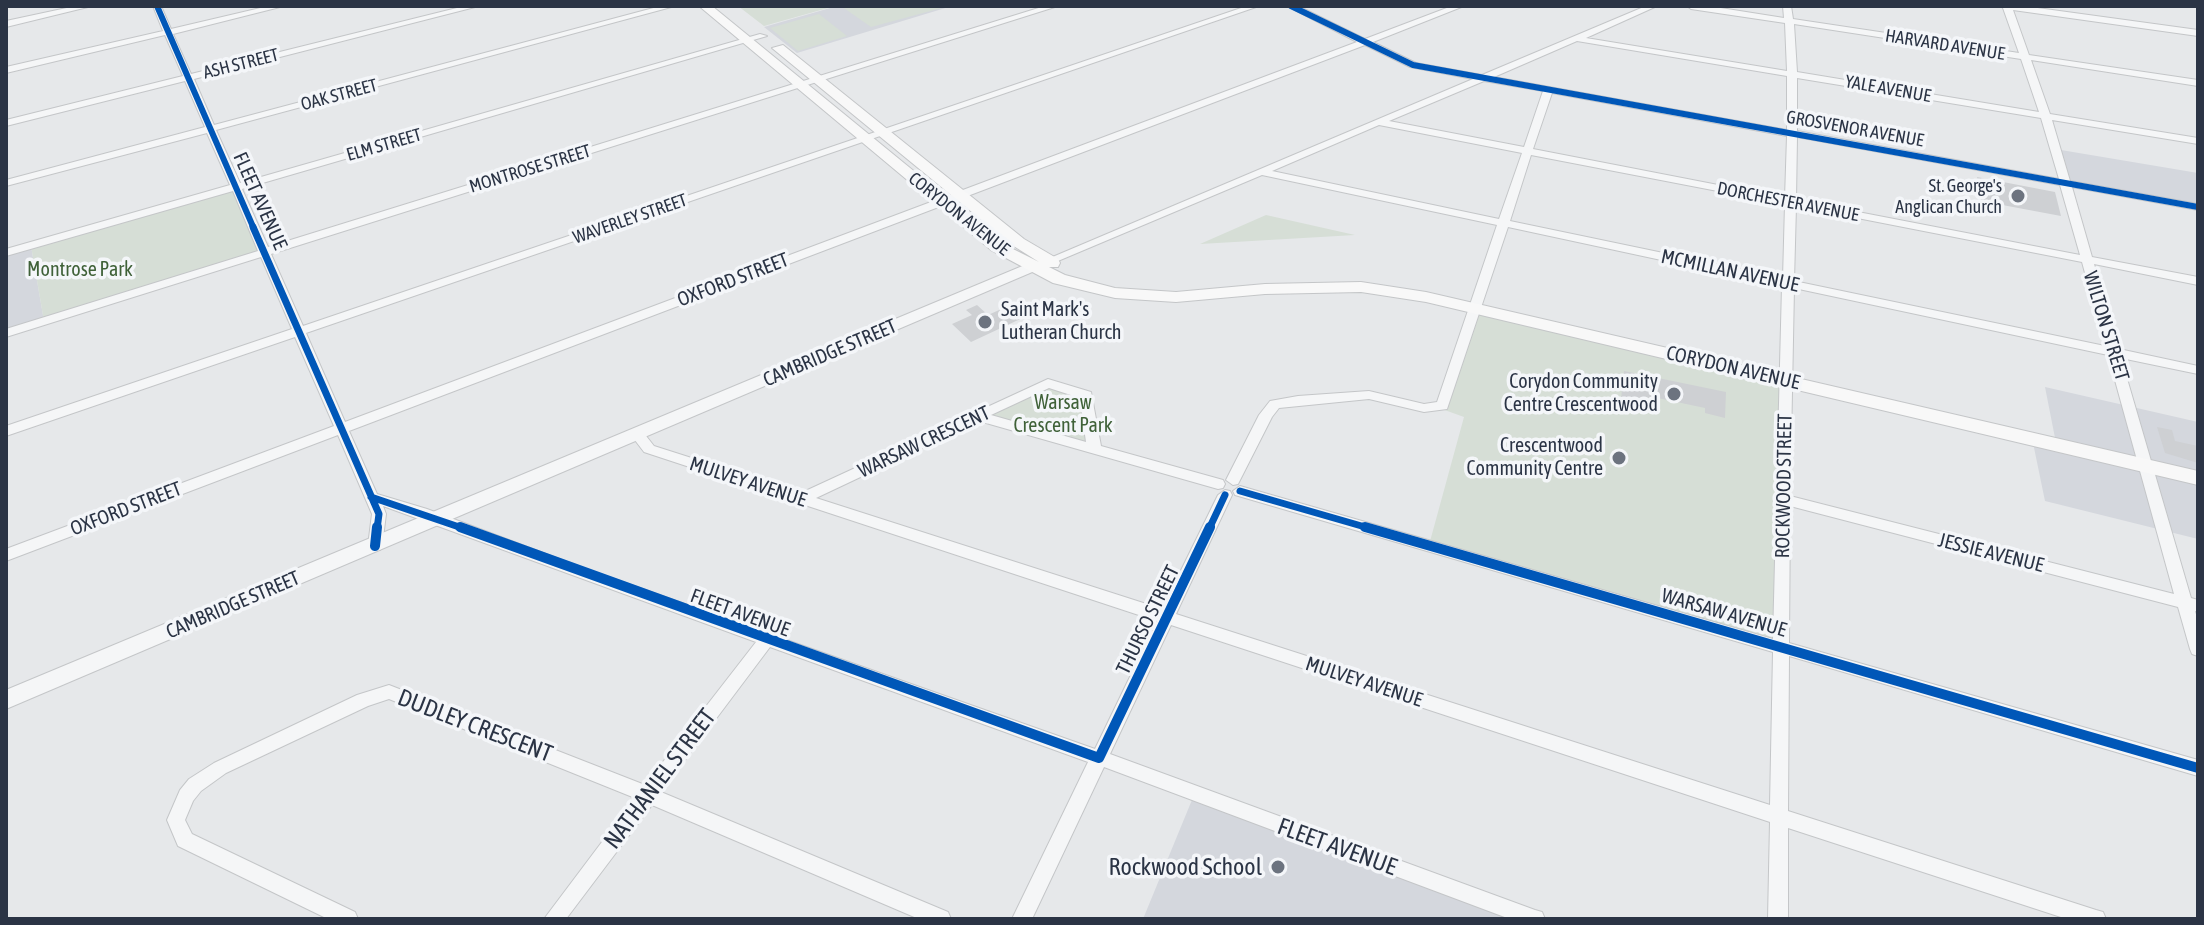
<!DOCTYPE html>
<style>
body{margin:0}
#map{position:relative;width:2204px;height:925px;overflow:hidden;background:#e6e8ea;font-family:"Asap Condensed",sans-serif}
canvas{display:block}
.frame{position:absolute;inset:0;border:8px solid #2b3445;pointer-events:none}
</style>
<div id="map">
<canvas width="2204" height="925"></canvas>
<div class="frame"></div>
</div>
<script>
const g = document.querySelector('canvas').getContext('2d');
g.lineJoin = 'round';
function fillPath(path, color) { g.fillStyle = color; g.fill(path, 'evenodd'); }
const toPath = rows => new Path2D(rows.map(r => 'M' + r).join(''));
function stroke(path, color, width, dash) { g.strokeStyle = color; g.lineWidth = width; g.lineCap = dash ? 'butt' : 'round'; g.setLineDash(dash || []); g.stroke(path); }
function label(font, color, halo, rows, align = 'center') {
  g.font = font + ' "Asap Condensed",sans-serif'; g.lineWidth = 7; g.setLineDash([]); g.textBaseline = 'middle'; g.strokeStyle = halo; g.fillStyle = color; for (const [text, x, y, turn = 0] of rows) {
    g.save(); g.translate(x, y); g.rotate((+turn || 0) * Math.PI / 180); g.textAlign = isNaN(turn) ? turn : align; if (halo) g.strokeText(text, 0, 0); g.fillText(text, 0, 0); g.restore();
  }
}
fillPath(toPath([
 [837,6,952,6,797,53,764,27],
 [2055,149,2198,173,2198,207,2065,183],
 [31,246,44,321,6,333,6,253],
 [2045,387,2198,422,2198,539,2045,501,2032,438,2056,443],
 [1194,795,1535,919,1143,919]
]), '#d4d7dd');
fillPath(toPath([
 [738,6,835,6,764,26],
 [841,6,938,7,939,6,949,6,871,27],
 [819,14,847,36,798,51,770,28],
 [237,187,266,252,44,321,31,246],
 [1266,215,1355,235,1200,244],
 [1476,308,1787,381,1782,647,1429,545,1464,417,1439,408],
 [1048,383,1086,395,1094,448,980,417]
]), '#d6ded6');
fillPath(toPath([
 [1977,177,2055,192,2061,216,1981,201],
 [1017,302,1031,314,971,342,952,324,972,315,966,310,977,305,988,315],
 [1624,371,1726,392,1725,418,1705,413,1705,408,1653,397,1652,406,1621,399],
 [2157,427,2172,430,2175,441,2198,446,2198,463,2165,453]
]), '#ced0d3');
const minor = toPath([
 [76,6,92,6,6,27,6,21,76,6],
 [153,6,161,6,171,29,269,6,284,6,173,34,191,74,465,6,479,6,194,79,214,125,661,6,675,6,216,130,240,183,760,34,767,36,242,189,268,247,1045,6,1058,6,271,254,303,326,1247,6,1259,6,306,333,345,422,1357,42,1287,6,1298,6,1365,39,1452,6,1464,6,1373,42,1416,63,1482,75,1646,6,1657,6,1586,38,1787,71,1785,23,1691,9,1687,6,1708,6,1784,18,1783,6,1791,6,1793,19,2019,53,2003,8,2001,6,2023,6,2198,30,2198,36,2013,10,2029,55,2198,80,2198,86,2031,60,2050,114,2198,138,2198,144,2052,120,2070,181,2198,204,2198,210,2072,187,2092,257,2198,277,2198,285,2094,264,2119,349,2198,366,2198,374,2121,358,2191,598,2198,600,2198,612,2195,611,2198,621,2198,656,2192,654,2190,649,2178,607,1790,506,1789,643,2198,760,2198,776,1789,656,1788,811,2096,910,2103,912,2106,919,2067,919,1788,828,1788,919,1768,919,1770,822,1171,625,1110,754,1535,910,1542,912,1545,919,1510,919,1104,767,1032,919,1012,919,1088,762,770,647,661,792,948,912,951,919,919,919,652,805,566,919,544,919,635,798,389,699,368,706,226,773,201,791,193,801,185,820,192,834,355,912,358,919,328,919,178,846,167,820,180,790,189,779,214,763,357,695,389,685,645,785,756,642,383,506,386,514,382,546,380,550,370,550,368,546,372,514,338,435,6,561,6,549,334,426,295,337,6,436,6,426,292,329,261,257,6,337,6,329,258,251,233,191,6,256,6,249,230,185,207,133,6,186,6,180,205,127,185,81,6,126,6,120,183,76,165,35,6,73,6,67,163,31,153,6],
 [1794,24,2021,59,2039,112,1797,72,1794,24],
 [1577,41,1787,76,1787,130,1494,77,1577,41],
 [1365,45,1410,67,1473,79,1036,264,1038,266,1046,266,1262,175,1497,225,1437,402,1424,404,1369,391,1298,396,1270,401,1259,415,1226,480,1233,485,1238,484,1272,417,1279,408,1369,399,1424,412,1447,409,1508,227,1782,286,1773,639,1240,486,1233,491,1235,495,1773,652,1770,805,1176,614,1232,495,1230,491,1225,490,1218,495,1162,609,816,498,979,421,1218,489,1223,488,1225,484,1223,480,1101,446,1091,392,1048,379,801,493,654,446,643,432,638,430,631,435,644,452,1157,621,1095,749,583,568,427,509,377,494,349,431,1365,45],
 [1797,78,2041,118,2059,179,1797,131,1797,78],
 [1484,81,1543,91,1524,147,1389,121,1484,81],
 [1552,93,1787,136,1785,198,1533,149,1552,93],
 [1379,125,1522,153,1499,219,1272,171,1379,125],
 [1797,137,2060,185,2080,255,1796,200,1797,137],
 [1531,155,1785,204,1783,278,1510,221,1531,155],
 [1796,206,2082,262,2105,346,1794,281,1796,206],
 [1794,288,2108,355,2174,594,1790,496,1794,288],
 [1049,388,1080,398,1086,442,991,415,1049,388]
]);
const tertiary = toPath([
 [1032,262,1040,267,1037,270,6,709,6,690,1032,262]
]);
const secondary = toPath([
 [699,6,712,6,1003,244,1039,262,1012,245,772,48,783,45,1024,239,1058,259,1060,263,1058,267,1049,267,1065,275,1115,288,1176,292,1265,284,1361,282,1426,292,2198,471,2198,485,1426,302,1361,292,1265,294,1176,302,1115,298,1053,283,991,250,699,6]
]);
stroke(minor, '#c4c6c8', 2);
stroke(tertiary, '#c4c6c8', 2);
stroke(secondary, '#c4c6c8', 2);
fillPath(minor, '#f5f6f7');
fillPath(tertiary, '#f5f6f7');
fillPath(secondary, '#f8f8f8');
stroke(toPath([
 [157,6,254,229],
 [1291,6,1413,65,2198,207]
]), '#0057b8', 6);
stroke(toPath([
 [253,227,379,514,377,529],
 [1240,491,1372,529],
 [371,497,465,529],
 [1209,529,1225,495]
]), '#0057b8', 7);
stroke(toPath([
 [460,527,1099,758,1210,527],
 [1365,527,2198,768],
 [375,546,377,527]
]), '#0057b8', 10);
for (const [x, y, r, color] of [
 [2018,196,8,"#6c737f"],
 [985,322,8,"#6c737f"],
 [1674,394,8,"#6c737f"],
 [1619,458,8,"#6c737f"],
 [1278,867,8,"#6c737f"]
]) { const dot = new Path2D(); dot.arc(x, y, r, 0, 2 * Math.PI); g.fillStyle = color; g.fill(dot); stroke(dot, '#f4f6f9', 3); }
label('18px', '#2b3445', '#f4f6f9', [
 ["HARVARD AVENUE",1945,45,9],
 ["ASH STREET",241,64,-14],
 ["YALE AVENUE",1888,89,10],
 ["OAK STREET",339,95,-15],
 ["GROSVENOR AVENUE",1855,129,10],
 ["ELM STREET",384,145,-16],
 ["MONTROSE STREET",530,169,-17],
 ["DORCHESTER AVENUE",1788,202,11],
 ["CORYDON AVENUE",959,214,38],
 ["WAVERLEY STREET",630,219,-19]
]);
label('18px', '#2b3445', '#f4f6f9', [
 ["St. George's",2002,186],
 ["Anglican Church",2002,207]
], 'right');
label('20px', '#2b3445', '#f4f6f9', [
 ["FLEET AVENUE",260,201,66],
 ["MCMILLAN AVENUE",1730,271,12],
 ["OXFORD STREET",733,280,-21],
 ["WILTON STREET",2106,326,73],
 ["CAMBRIDGE STREET",830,353,-23],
 ["CORYDON AVENUE",1733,368,13],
 ["WARSAW CRESCENT",924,442,-25],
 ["MULVEY AVENUE",748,482,18],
 ["ROCKWOOD STREET",1784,486,-89],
 ["OXFORD STREET",126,509,-21],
 ["JESSIE AVENUE",1991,553,14],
 ["CAMBRIDGE STREET",233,605,-23],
 ["FLEET AVENUE",740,613,20],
 ["WARSAW AVENUE",1724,613,16],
 ["THURSO STREET",1148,620,-64],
 ["MULVEY AVENUE",1364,682,18]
]);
label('20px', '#3f6138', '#f4f6f9', [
 ["Montrose Park",80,270],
 ["Warsaw",1063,403],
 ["Crescent Park",1063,426]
]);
label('20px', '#2b3445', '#f4f6f9', [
 ["Saint Mark's",1001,310,"left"],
 ["Lutheran Church",1001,333,"left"],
 ["Corydon Community",1658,382],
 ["Centre Crescentwood",1658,405],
 ["Crescentwood",1603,446],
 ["Community Centre",1603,469]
], 'right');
label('24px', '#2b3445', '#f4f6f9', [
 ["DUDLEY CRESCENT",475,726,21],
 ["NATHANIEL STREET",660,779,-53],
 ["FLEET AVENUE",1337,847,20]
]);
label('24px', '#2b3445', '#f4f6f9', [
 ["Rockwood School",1262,867]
], 'right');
</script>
